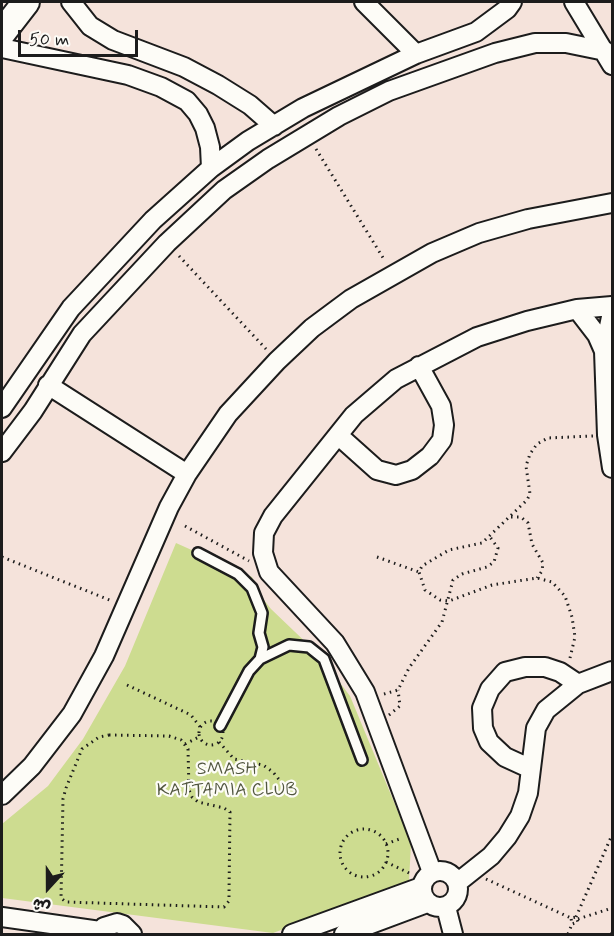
<!DOCTYPE html>
<meta charset="utf-8">
<style>
body{margin:0}
#map{position:relative;width:614px;height:936px;overflow:hidden;background:#f5e3db;font-family:Mynerve,"Playpen Sans Arabic",sans-serif}
canvas{display:block}
.frame{position:absolute;inset:0;border:3px solid #1c1c1c;pointer-events:none}
.north{position:absolute;left:18px;top:858px;width:60px;height:60px;-webkit-text-stroke:4px #fdfcf7;paint-order:stroke;rotate:201deg;font-size:16px;font-weight:700;line-height:24px;text-align:center;color:#1c1c1c}
.north::after{content:'';display:block;margin:auto;width:21px;height:27px;background:#1c1c1c;clip-path:polygon(50% 0,100% 100%,50% 72%,0 100%)}
.scale{position:absolute;left:18px;top:30px;width:120px;height:27px;box-sizing:border-box;border:3px solid #1c1c1c;border-top:0;padding-left:8px;font-size:18px;line-height:21px;white-space:nowrap;color:#1c1c1c;-webkit-text-stroke:4px #fdfcf7;paint-order:stroke}
</style>
<div id="map">
<canvas width="614" height="936"></canvas>
<div class="frame"></div>
<div class="north">ش</div>
<div class="scale">50 m</div>
</div>
<script>
const g = document.querySelector('canvas').getContext('2d');
g.lineJoin = 'round';
function fillPath(path, color) { g.fillStyle = color; g.fill(path, 'evenodd'); }
const toPath = rows => new Path2D(rows.map(r => 'M' + r).join(''));
function stroke(path, color, width, dash) { g.strokeStyle = color; g.lineWidth = width; g.lineCap = dash ? 'butt' : 'round'; g.setLineDash(dash || []); g.stroke(path); }
function label(font, color, halo, rows, align = 'center') {
  g.font = font + ' Mynerve,sans-serif'; g.lineWidth = 4.5; g.setLineDash([]); g.textBaseline = 'middle'; g.strokeStyle = halo; g.fillStyle = color; for (const [text, x, y, turn = 0] of rows) {
    g.save(); g.translate(x, y); g.rotate((+turn || 0) * Math.PI / 180); g.textAlign = isNaN(turn) ? turn : align; if (halo) g.strokeText(text, 0, 0); g.fillText(text, 0, 0); g.restore();
  }
}
fillPath(toPath([
 [176,543,252,577,260,595,271,609,317,653,350,696,411,843,409,882,273,933,2,898,2,824,48,786,83,739,125,666]
]), '#cddc90');
const lane = toPath([
 [198,553,238,574,252,588,262,613,259,633,263,647,260,659],
 [220,726,249,671,260,659,289,645,309,647,324,659,362,760]
]);
const street = toPath([
 [71,2,90,26,113,40,184,67,218,85,250,105,274,126],
 [364,2,416,54],
 [574,2,612,65],
 [2,48,128,75,161,87,187,101,198,114,205,128,210,147,211,168],
 [577,309,597,335,604,351],
 [612,312,604,351,607,435,612,468],
 [48,385,187,474],
 [2,408,71,308,153,220,211,168,248,141,303,108,416,54,476,32,507,9,512,2],
 [339,436,377,470,396,475,412,470,430,456,442,440,444,425,441,406,419,366],
 [2,452,33,411,82,334,167,243,224,190,268,159,339,116,389,91,495,53,535,43,566,43,605,51],
 [529,768,505,757,489,742,483,728,482,708,490,689,505,672,525,667,545,667,560,672,578,684],
 [2,795,32,766,72,714,104,656,169,507,187,474,228,414,277,361,312,328,351,299,432,253,479,233,528,219,612,203],
 '422 889a18 18 0 1 1 36 0a18 18 0 1 1-36 0Z',
 [432,872,365,692,335,643,269,572,263,553,264,533,273,516,354,415,396,379,477,337,527,321,577,309,612,306],
 [457,883,491,856,507,837,520,816,528,793,536,728,546,710,578,684,612,671],
 [446,907,453,934],
 [2,917,100,931],
 [99,934,104,927,117,923,123,925,132,934],
 [292,934,421,887],
 [344,934,427,903]
]);
const secondary = toPath([
 [2,33,26,2]
]);
stroke(lane, '#1c1c1c', 14);
stroke(street, '#1c1c1c', 22);
stroke(secondary, '#1c1c1c', 30);
stroke(toPath([
 [316,149,385,261],
 [179,256,266,349],
 [511,517,521,517,528,523,532,544,543,563,542,571,537,578],
 [185,526,249,561],
 [2,557,112,601],
 [377,557,419,572],
 [570,658,575,637,572,617,565,596,552,582,537,578,492,585,449,601,440,600,425,590,419,572,422,566,449,550,482,543,527,500,530,494,526,466,530,454,537,444,548,438,593,436],
 [127,685,191,715,201,728],
 [384,694,398,690,409,668,442,622,453,580,462,574,487,567,494,562,498,548,490,537],
 [389,715,400,706,398,690],
 '199 733a12 12 0 1 1 24 0a12 12 0 1 1-24 0Z',
 [109,735,169,736,181,740,188,749,189,790,192,797,198,802,224,808,230,812,229,894,229,901,224,907,66,902,61,898,63,799,66,788,82,749,99,737,109,735],
 [219,742,234,759,263,765,273,772,281,782],
 [185,744,199,737],
 '340 853a24 24 0 1 1 48 0a24 24 0 1 1-48 0Z',
 [386,844,402,838],
 [386,862,409,873],
 [486,879,571,918,576,917,578,922,572,924,571,918],
 [576,917,612,835],
 [578,919,612,908],
 [568,934,572,924],
 [610,934,612,934]
]), '#1c1c1c', 3, [1.5, 4.5]);
stroke(lane, '#fdfcf7', 9);
stroke(street, '#fdfcf7', 18);
stroke(secondary, '#fdfcf7', 26);
label('18px', '#51563f', '#fdfcf7', [
 ["SMASH",227,770],
 ["KATTAMIA CLUB",227,791]
]);
</script>
